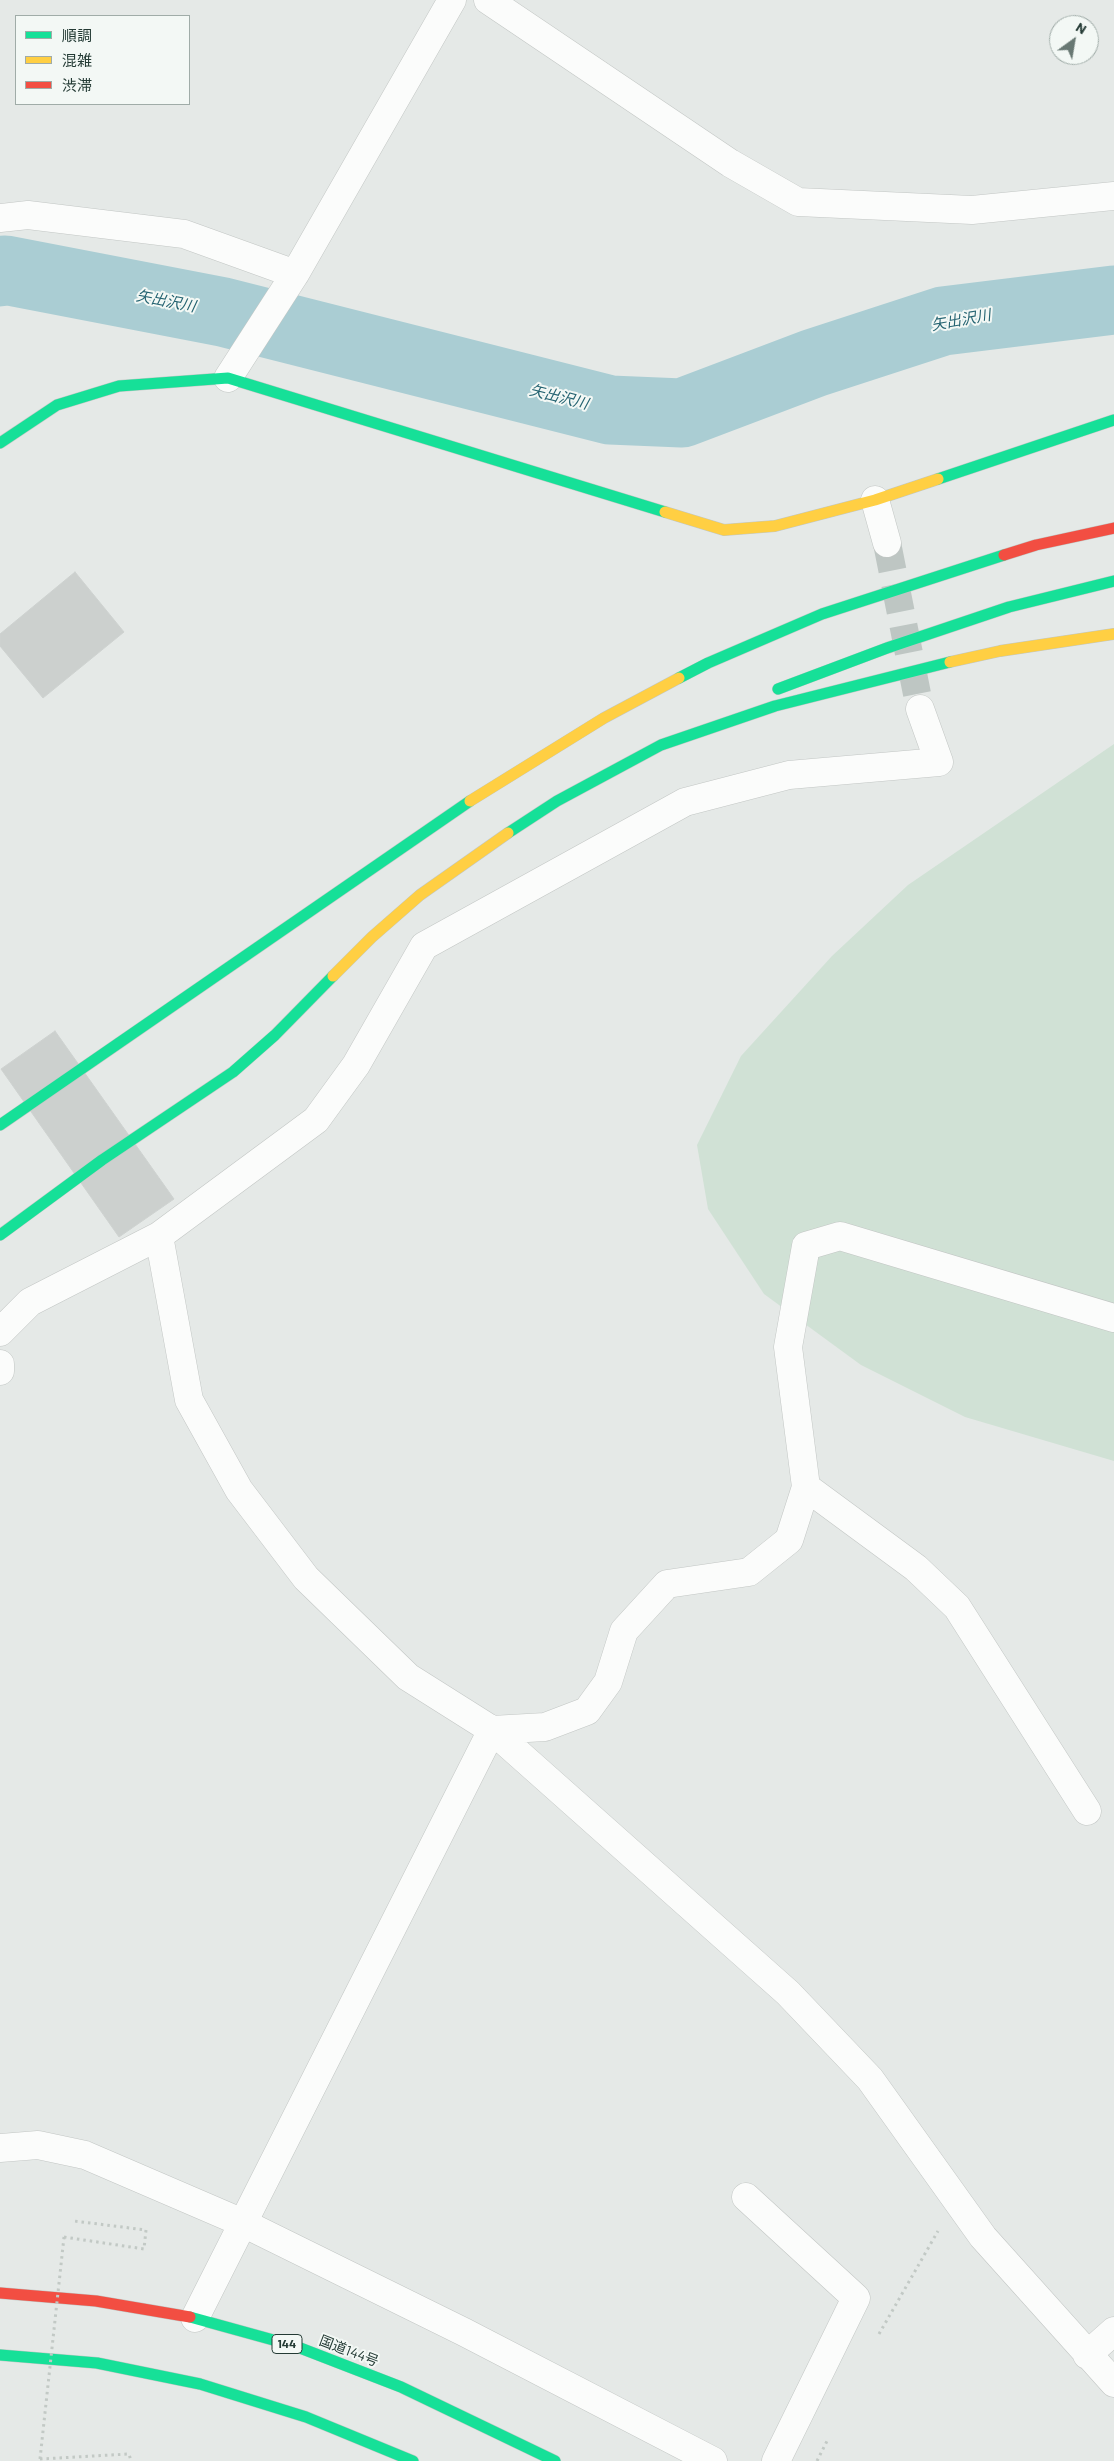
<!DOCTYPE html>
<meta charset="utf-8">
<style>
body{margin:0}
#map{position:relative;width:1114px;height:2461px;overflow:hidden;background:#e5e9e7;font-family:Barlow,"Noto Sans JP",sans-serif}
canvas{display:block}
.legend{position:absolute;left:15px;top:15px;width:175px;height:90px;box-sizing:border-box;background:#f3f8f5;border:1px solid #a0aca8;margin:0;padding:6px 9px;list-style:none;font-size:15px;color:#243b35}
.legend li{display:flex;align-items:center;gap:10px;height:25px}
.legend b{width:25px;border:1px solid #a0aca8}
.north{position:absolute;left:1049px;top:15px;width:50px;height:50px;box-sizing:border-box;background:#f3f8f5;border:1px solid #a0aca8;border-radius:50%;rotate:32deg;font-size:14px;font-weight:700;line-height:20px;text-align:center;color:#243b35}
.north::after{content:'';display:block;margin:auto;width:18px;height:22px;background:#687873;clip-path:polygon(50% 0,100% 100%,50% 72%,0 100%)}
</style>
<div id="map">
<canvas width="1114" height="2461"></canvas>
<ul class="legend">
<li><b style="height:6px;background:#16e098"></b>順調</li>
<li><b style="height:6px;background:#ffcf43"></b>混雑</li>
<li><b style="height:6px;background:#f24e42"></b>渋滞</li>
</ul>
<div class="north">N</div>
</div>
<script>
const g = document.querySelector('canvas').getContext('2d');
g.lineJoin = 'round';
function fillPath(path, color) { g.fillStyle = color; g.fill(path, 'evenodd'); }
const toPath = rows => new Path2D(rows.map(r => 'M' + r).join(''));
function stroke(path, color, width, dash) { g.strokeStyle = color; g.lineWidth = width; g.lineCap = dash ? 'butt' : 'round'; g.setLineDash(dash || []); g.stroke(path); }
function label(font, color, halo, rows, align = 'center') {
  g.font = font + ' Barlow,"Noto Sans JP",sans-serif'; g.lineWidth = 4; g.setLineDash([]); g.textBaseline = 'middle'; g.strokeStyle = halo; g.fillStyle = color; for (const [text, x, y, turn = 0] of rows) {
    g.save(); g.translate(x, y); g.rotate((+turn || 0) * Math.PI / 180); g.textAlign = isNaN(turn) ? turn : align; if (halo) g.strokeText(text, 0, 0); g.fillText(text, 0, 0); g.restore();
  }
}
fillPath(toPath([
 [1114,744,1114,1461,965,1417,861,1365,764,1294,708,1209,697,1145,741,1056,832,956,908,885]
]), '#d0e1d5');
stroke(toPath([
 [0,272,5,270,223,312,610,410,682,413,814,363,943,321,1114,300]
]), '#aacdd3', 69);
const building = toPath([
 [75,572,124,632,43,698,0,646,0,634,75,572],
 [55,1031,174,1199,119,1237,1,1069,55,1031]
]);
fillPath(building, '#ccd0ce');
stroke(building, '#ced2d0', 1);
stroke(toPath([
 [887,543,920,709]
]), '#bec6c3', 28, [28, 14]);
const street = toPath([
 [488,0,730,163,798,202,972,210,1114,196],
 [0,218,28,215,184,234,295,274],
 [228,378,295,274,452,0],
 [875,500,887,543],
 [159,1236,189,1400,239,1490,306,1578,408,1677,492,1730,788,1993,870,2079,983,2237,1114,2383],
 [0,1332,30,1302,159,1236,316,1120,356,1065,424,946,685,802,789,775,939,762,920,709],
 [0,1364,0,1371],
 [806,1487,916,1568,957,1607,1087,1811],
 [492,1730,545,1727,587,1711,608,1682,624,1631,667,1584,749,1572,789,1540,806,1487,788,1347,806,1246,840,1236,1114,1318],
 [0,2148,38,2145,85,2155,243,2223,464,2332,713,2461],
 [746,2197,856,2298,776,2461],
 [195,2318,492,1730],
 [1087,2355,1114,2331]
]);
const fast = toPath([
 [0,443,57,405,119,386,228,378,665,512],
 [938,479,1114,420],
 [679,678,708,663,822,614,1004,555],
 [778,689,887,648,1009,607,1114,581],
 [508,833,557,801,661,745,775,706,950,662],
 [0,1125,470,801],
 [0,1235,102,1160,233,1072,275,1035,333,976],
 [190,2317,295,2346,401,2387,555,2461],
 [0,2355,97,2363,200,2384,306,2417,413,2461]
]);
const slow = toPath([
 [665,512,724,530,775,526,875,500,938,479],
 [950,662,1000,651,1114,634],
 [470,801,604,718,679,678],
 [333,976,372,937,420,895,508,833]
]);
const jam = toPath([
 [1004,555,1036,545,1114,528],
 [0,2293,96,2301,190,2317]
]);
stroke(street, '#c2c6c4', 29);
stroke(fast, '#c0c7c4', 12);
stroke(slow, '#c0c7c4', 12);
stroke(jam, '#c0c7c4', 12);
stroke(toPath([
 [64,2237,144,2249,146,2230,74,2221],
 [879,2334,938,2231],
 [40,2459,129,2454,131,2461],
 [817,2461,827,2441]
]), '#c2c9c5', 3, [2.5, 4]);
stroke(street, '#fbfcfb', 28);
stroke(fast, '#16e098', 11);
stroke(slow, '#ffcf43', 11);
stroke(jam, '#f24e42', 11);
stroke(toPath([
 [40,2459,64,2237]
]), '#c2c9c5', 3, [2.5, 4]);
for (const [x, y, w] of [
 [287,2344,30]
]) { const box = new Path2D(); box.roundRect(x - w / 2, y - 9.5, w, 19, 4); g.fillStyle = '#f3f8f5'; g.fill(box); stroke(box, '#243b35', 1); }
label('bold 12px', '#243b35', null, [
 ["144",287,2344]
]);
label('14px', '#243b35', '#f3f8f5', [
 ["国道144号",349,2351,21]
]);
label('italic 15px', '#246371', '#f3f8f5', [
 ["矢出沢川",166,301,11],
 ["矢出沢川",961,320,-10],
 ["矢出沢川",559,397,14]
]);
</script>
